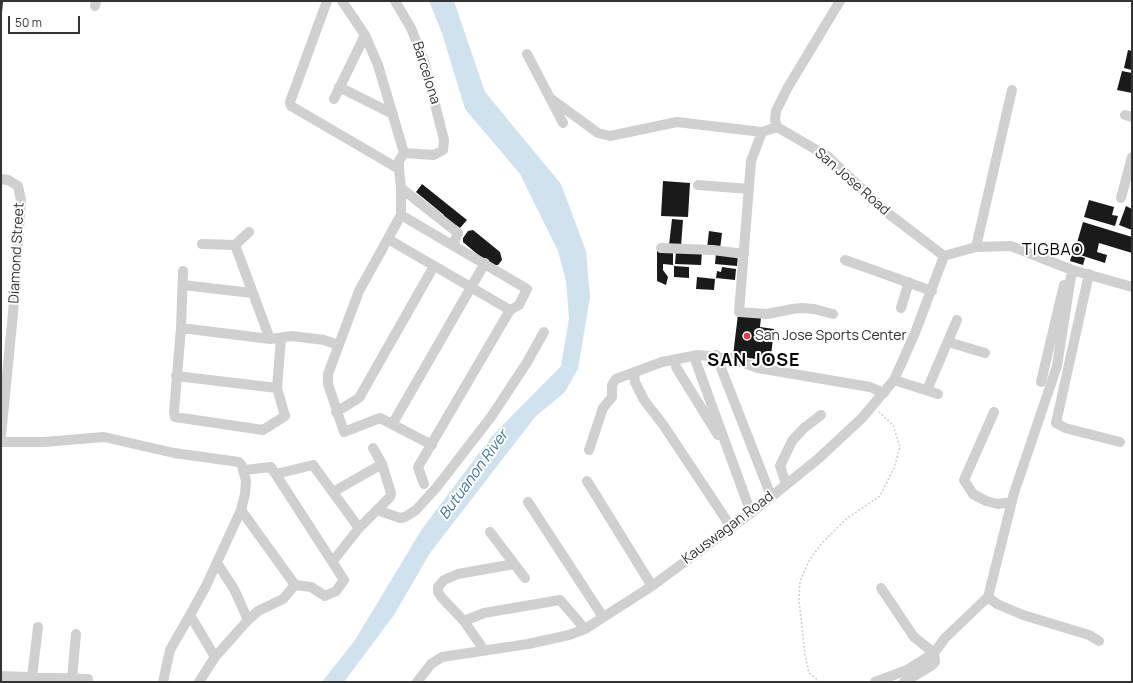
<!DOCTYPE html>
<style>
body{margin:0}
#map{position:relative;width:1133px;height:683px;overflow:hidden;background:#fff;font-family:Manrope,sans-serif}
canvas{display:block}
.frame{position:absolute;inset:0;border:2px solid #333;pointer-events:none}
.scale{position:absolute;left:8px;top:16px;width:72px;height:18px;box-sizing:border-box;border:2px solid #333;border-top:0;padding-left:5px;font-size:12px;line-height:14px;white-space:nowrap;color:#333;-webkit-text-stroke:3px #fff;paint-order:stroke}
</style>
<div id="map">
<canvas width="1133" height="683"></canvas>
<div class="frame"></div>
<div class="scale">50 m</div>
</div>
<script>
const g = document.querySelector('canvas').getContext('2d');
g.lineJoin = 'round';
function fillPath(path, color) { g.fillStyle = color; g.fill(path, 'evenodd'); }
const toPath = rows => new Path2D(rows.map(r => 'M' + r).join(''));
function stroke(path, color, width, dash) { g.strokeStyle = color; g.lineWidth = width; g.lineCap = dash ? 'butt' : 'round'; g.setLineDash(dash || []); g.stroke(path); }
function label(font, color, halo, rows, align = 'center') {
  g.font = font + ' Manrope,sans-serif'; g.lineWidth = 4; g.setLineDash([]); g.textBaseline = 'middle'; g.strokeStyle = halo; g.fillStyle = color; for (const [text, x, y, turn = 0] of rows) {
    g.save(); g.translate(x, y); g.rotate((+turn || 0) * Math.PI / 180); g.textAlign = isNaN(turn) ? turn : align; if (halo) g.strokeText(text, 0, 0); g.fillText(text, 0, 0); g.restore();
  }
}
fillPath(toPath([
 [429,1,454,1,485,92,561,184,586,251,590,297,578,369,565,392,535,417,430,553,394,615,344,682,322,682,355,640,422,529,492,436,561,366,569,319,566,281,558,251,520,174,465,109,442,33]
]), '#cfe2ee');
fillPath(toPath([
 [1,1,3,1,2,13,1,13],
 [1128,50,1132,51,1132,70,1124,68],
 [1122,71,1132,73,1132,93,1117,90],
 [663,181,690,183,688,217,661,216],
 [422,184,467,220,460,228,456,225,452,230,439,220,444,215,416,192],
 [1089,200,1114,207,1112,215,1118,216,1115,226,1084,217],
 [1126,206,1132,209,1132,230,1119,225],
 [672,219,683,220,681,246,669,245],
 [1083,222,1132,237,1132,253,1099,243,1097,252,1107,255,1105,263,1074,253],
 [473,230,500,252,502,260,498,265,490,265,463,242,463,238,468,231],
 [709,231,722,233,720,249,707,248],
 [657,251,673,252,673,265,663,264,663,270,668,277,666,285,657,281],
 [676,251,702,252,701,265,675,264],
 [716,253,738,255,737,266,715,264],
 [1072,254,1085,258,1083,265,1070,261],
 [674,266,689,267,689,278,674,277],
 [722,267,736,269,735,280,716,278,717,271,721,272],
 [697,277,715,279,714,290,696,289],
 [738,314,761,317,760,327,774,329,770,365,756,364,757,359,733,356]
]), '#1a1a1a');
stroke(toPath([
 [820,682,809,673,805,655,799,600,800,581,810,559,822,543,846,519,880,496,894,468,900,447,893,425,879,412]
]), '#cdcdcd', 1.5, [2, 2]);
stroke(toPath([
 [327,1,290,102,291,106,399,169],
 [342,1,365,35,378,65,404,153,399,161,399,169,401,188,401,215,359,291,328,374,328,384,344,432,380,418,432,445],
 [395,1,411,28,424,61,444,140,443,150,434,155,404,153],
 [840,1,788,87,776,111,775,120,777,127,827,156,885,211,944,256],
 [95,6,96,1],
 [527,54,563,123],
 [339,87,393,114],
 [550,98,598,133,610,136,677,122,762,132,777,127],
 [334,99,365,35],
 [1125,115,1132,117],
 [762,132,751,161,739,312,767,314,792,309,802,308,814,309,833,314],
 [1,179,8,180,18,186,21,200,13,313,1,436],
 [698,185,749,189],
 [401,188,458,233,453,245],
 [1121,198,1132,157],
 [401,215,527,289,519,305,510,310,418,467,424,484],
 [388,239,510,310],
 [202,244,235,245,249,232],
 [235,245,270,339],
 [976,247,1012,90],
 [661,248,713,250,744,254],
 [944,256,976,247,1011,246,1072,270,1132,287],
 [845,260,932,291],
 [183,271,181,328,174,412,175,417,263,430,285,416,277,388,281,338],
 [1089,274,1056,423,1065,428,1120,442],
 [183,285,252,293],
 [901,308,909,282],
 [181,328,270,339,292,336,324,340,338,345],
 [948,342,985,353],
 [716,355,771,496],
 [696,362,751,513],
 [676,367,718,435],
 [634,372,635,382,644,400,664,426,731,527],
 [176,376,277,388],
 [894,380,938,394],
 [1041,382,1064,285],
 [927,390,957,320],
 [336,412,359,398,434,266],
 [994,412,964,480,973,494,986,501,998,504,1012,502],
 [393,423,485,263],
 [1,442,44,442,104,437,174,453,239,462,242,466,246,481,245,494,241,510,206,586,190,615,215,657],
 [589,450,603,408,612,397,612,385,616,379,662,362,698,355,730,358,758,368,870,387,884,393],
 [276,474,313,465,359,528],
 [587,481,652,586],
 [786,484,780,466,792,441,804,428,821,415],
 [333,492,382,464],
 [528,502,603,617],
 [241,510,295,585,311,587,325,596,336,591,344,580,271,467,245,470],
 [377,510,400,518,405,517,416,510,436,488,491,417,526,364,544,332],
 [490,532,525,578],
 [333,561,359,528,390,497,391,493,382,464,373,448],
 [217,563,234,589,248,620],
 [881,588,914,637,934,653],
 [988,597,997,604,1023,615,1089,635,1099,641],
 [464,621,484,613,560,600,585,629],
 [484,650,464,621,442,598,438,592,438,587,444,580,458,574,514,564],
 [1,676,88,679,88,682],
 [32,677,38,627],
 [72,679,76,634],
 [163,682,170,650,190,615],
 [199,682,215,657,248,620,258,611,283,599,295,585],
 [417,682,431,664,442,657,528,644,569,635,585,629,652,586,751,513,818,459,862,418,894,380,915,333,944,256],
 [875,682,907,670,934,653,945,638,988,597,1014,493,1057,366,1072,270],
 [904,682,931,666,935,662,934,653]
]), '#d0d0d0', 10);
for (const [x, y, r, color] of [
 [747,336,4,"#e63946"]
]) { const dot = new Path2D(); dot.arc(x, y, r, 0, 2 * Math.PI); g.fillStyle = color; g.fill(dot); stroke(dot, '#fff', 1.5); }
label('14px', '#333', '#fff', [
 ["Barcelona",426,73,73],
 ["San Jose Road",852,182,41],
 ["Diamond Street",17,253,-87],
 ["Kauswagan Road",728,528,-37]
]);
label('14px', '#333', '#fff', [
 ["San Jose Sports Center",755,336]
], 'left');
label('italic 15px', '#3f7597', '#fff', [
 ["Butuanon River",474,475,-54]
]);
g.letterSpacing = '1px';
label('16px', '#000', '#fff', [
 ["TIGBAO",1053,251]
]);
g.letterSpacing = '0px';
g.letterSpacing = '1px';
label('bold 18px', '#000', '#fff', [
 ["SAN JOSE",754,361]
]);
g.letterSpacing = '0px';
</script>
